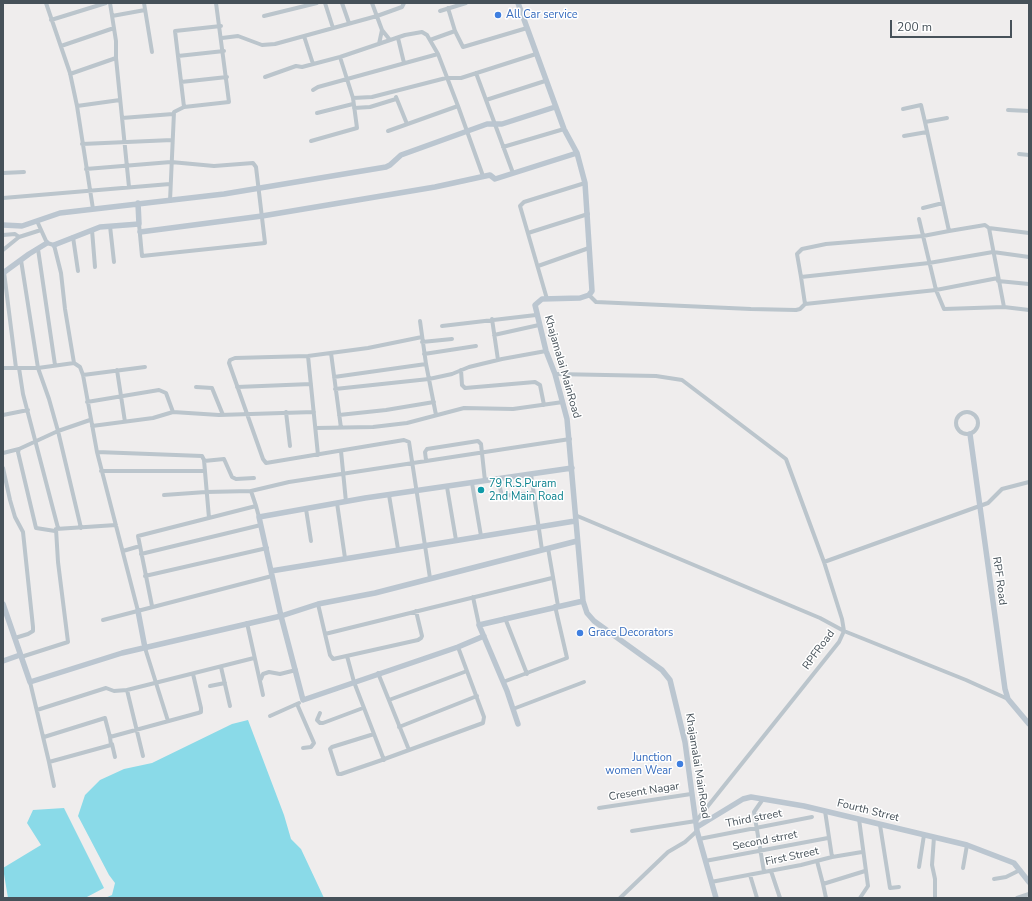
<!DOCTYPE html>
<style>
body{margin:0}
#map{position:relative;width:1032px;height:901px;overflow:hidden;background:#efeded;font-family:"Nunito Sans",sans-serif}
canvas{display:block}
.frame{position:absolute;inset:0;border:4px solid #465159;pointer-events:none}
.scale{position:absolute;left:890px;top:20px;width:122px;height:18px;box-sizing:border-box;border:2px solid #465159;border-top:0;padding-left:5px;font-size:12px;line-height:14px;white-space:nowrap;color:#465159;-webkit-text-stroke:3px #fff;paint-order:stroke}
</style>
<div id="map">
<canvas width="1032" height="901"></canvas>
<div class="frame"></div>
<div class="scale">200 m</div>
</div>
<script>
const g = document.querySelector('canvas').getContext('2d');
g.lineJoin = 'round';
function fillPath(path, color) { g.fillStyle = color; g.fill(path, 'evenodd'); }
const toPath = rows => new Path2D(rows.map(r => 'M' + r).join(''));
function stroke(path, color, width, dash) { g.strokeStyle = color; g.lineWidth = width; g.lineCap = dash ? 'butt' : 'round'; g.setLineDash(dash || []); g.stroke(path); }
function label(font, color, halo, rows, align = 'center') {
  g.font = font + ' "Nunito Sans",sans-serif'; g.lineWidth = 3; g.setLineDash([]); g.textBaseline = 'middle'; g.strokeStyle = halo; g.fillStyle = color; for (const [text, x, y, turn = 0] of rows) {
    g.save(); g.translate(x, y); g.rotate((+turn || 0) * Math.PI / 180); g.textAlign = isNaN(turn) ? turn : align; if (halo) g.strokeText(text, 0, 0); g.fillText(text, 0, 0); g.restore();
  }
}
fillPath(toPath([
 [248,720,284,815,291,839,301,849,324,898,105,898,112,895,115,883,109,875,78,816,85,795,100,780,124,769,152,763,232,724],
 [64,808,104,888,85,898,8,898,3,868,41,845,27,823,33,810]
]), '#8adae8');
stroke(toPath([
 [46,3,70,73,77,106,93,209],
 [110,3,116,41,116,58,129,187],
 [144,3,152,52],
 [325,3,333,28],
 [342,3,349,23],
 [372,3,382,30,390,40],
 [448,8,455,31,463,47,527,28],
 [440,11,466,3],
 [112,16,145,10],
 [264,16,317,3],
 [51,20,106,3],
 [304,36,313,64],
 [222,38,238,36,262,45,275,44,377,16,402,7,404,3],
 [398,38,404,63],
 [430,40,455,31],
 [379,44,382,30],
 [61,46,114,28],
 [178,56,224,51],
 [340,57,353,98],
 [476,73,513,173],
 [70,74,116,58],
 [265,77,296,66,302,67,340,57,405,35,422,32,427,35,438,54],
 [181,82,227,77],
 [313,90,318,87,438,54,458,106],
 [396,97,407,124],
 [486,100,545,81],
 [77,106,120,100],
 [184,107,175,31,221,26],
 [354,108,370,107,396,99],
 [903,109,921,105,925,122],
 [1008,110,1029,111],
 [317,113,353,104],
 [122,118,173,114],
 [947,118,925,122,949,231,923,236,826,244,802,249,797,254,801,277,929,263,993,252,1029,257],
 [388,131,458,106,483,176],
 [904,136,927,132],
 [311,141,357,128,353,98,372,97,446,78,461,78,536,54],
 [82,144,172,140],
 [503,147,564,129],
 [1019,154,1029,155],
 [86,169,171,162,214,166,253,163,256,167,265,243,142,256,139,224],
 [3,173,24,172],
 [3,198,170,184],
 [170,201,174,112,184,107,229,102,216,3],
 [923,208,943,203],
 [919,219,936,290,944,309,1004,307,989,228],
 [110,226,114,262],
 [92,230,95,267],
 [949,231,985,225,989,228,1029,233],
 [528,233,588,214],
 [3,235,15,234,19,237],
 [73,237,78,271],
 [38,249,55,365],
 [3,250,19,237,41,230],
 [21,260,38,368,49,399,58,431,90,420],
 [538,266,589,248],
 [4,272,16,368],
 [801,277,805,304,936,290,998,278],
 [998,281,1029,284],
 [589,295,596,302,751,309,796,310,800,309,805,304],
 [547,299,520,206,524,202,585,183],
 [1004,307,1029,310],
 [492,319,498,360],
 [420,321,426,364,436,415],
 [442,326,536,315],
 [494,335,539,325],
 [422,337,368,348,308,356,235,358,230,360,229,363,263,459,266,463,404,440,409,442,430,578],
 [422,342,452,339],
 [331,353,341,428],
 [424,354,476,346],
 [308,356,318,455],
 [74,363,80,367,83,375,97,452,138,611],
 [3,368,38,368,74,363,65,309,61,273,54,245,47,243,37,221],
 [19,368,23,394,58,528],
 [117,370,125,422],
 [461,370,462,385,465,388,535,382,540,385,544,405],
 [555,374,656,376,682,380,786,459,824,562,842,619,844,631,966,680,1008,699],
 [83,375,145,367],
 [334,377,426,364],
 [196,387,212,388,223,415],
 [237,387,311,384],
 [335,389,429,379,452,374,469,367,502,359,546,351],
 [87,402,159,390,166,393,173,412],
 [286,412,290,446],
 '956 423a11 11 0 1 1 22 0a11 11 0 1 1-22 0Z',
 [3,415,28,410],
 [339,415,386,410,434,402],
 [92,426,153,418,173,412,219,415,314,412],
 [316,428,373,427,407,423,464,408,513,409,563,402],
 [341,451,346,502],
 [97,452,202,456,204,460,209,518],
 [3,453,19,449],
 [426,460,425,452,427,449,478,441,481,444,485,481],
 [204,461,224,459,232,477,236,479,254,478],
 [3,468,10,500,15,517,23,532,33,627,33,631,28,634,15,638],
 [101,471,205,471],
 [531,474,542,550],
 [498,479,502,496,533,493],
 [472,483,481,536],
 [447,487,456,540],
 [251,491,256,506],
 [164,495,206,492,251,491,289,482,570,439],
 [389,495,398,549],
 [337,503,345,558],
 [306,509,311,541],
 [575,515,820,618,844,631,839,642,696,821,632,831],
 [55,531,36,528,18,452,19,449,58,431,81,528],
 [548,548,558,606],
 [123,551,140,546],
 [141,554,261,525],
 [824,562,988,503,1002,489,1029,482],
 [145,576,267,548],
 [473,597,479,625],
 [318,604,325,634,552,578],
 [152,606,138,536,256,506,259,517],
 [505,618,527,674],
 [103,620,272,576],
 [247,623,263,695],
 [325,634,330,655,333,659,418,640,421,638,422,636,416,611],
 [145,648,168,721],
 [347,656,354,682,384,760],
 [21,657,68,642,58,562,56,529,116,525],
 [221,667,230,706],
 [378,673,409,750],
 [261,679,263,674,269,672,280,674,296,670],
 [30,682,49,762,111,745,110,737],
 [503,682,567,658,555,606],
 [210,686,225,683],
 [389,700,467,671],
 [297,704,314,743,311,747,303,748],
 [513,709,584,682],
 [37,710,106,688,114,691,127,690],
 [320,713,317,720,320,723,323,723,363,708],
 [270,716,299,703],
 [399,727,477,696],
 [374,734,332,747,330,749,338,774,341,774,379,761,483,723,484,717,458,647],
 [44,737,105,718,110,737,198,713,201,712,201,708,193,674],
 [112,744,115,757],
 [143,756,127,690,254,658],
 [49,762,54,786],
 [763,799,754,812,764,872],
 [599,808,691,794],
 [859,819,868,886,860,898],
 [880,825,890,888,899,887],
 [934,837,932,865,935,879,935,898],
 [699,839,812,817],
 [832,857,862,852],
 [705,861,828,838],
 [817,861,823,884,865,871],
 [919,867,924,835],
 [963,868,967,845],
 [771,871,780,898],
 [750,875,757,898],
 [994,879,1006,877,1020,870],
 [711,882,801,865,832,857,825,811],
 [823,884,826,898],
 [620,898,668,852,685,842,697,831],
 [1017,898,1029,894]
]), '#bbc5cc', 4);
stroke(toPath([
 [518,3,564,129,577,153,585,183,592,291,589,295,580,298,542,299,535,305,546,351,555,374,567,419,583,601,587,613,594,621,662,670,670,680,685,742,697,831,716,898],
 [3,225,22,226,60,213,224,194,386,167,390,165,401,155,487,124,502,124,555,107],
 [140,232,262,216,435,187,490,175,495,179,577,153],
 [54,245,100,227,139,224,138,203],
 [3,273,29,254,47,243],
 [970,434,1005,689,1008,699,1029,724],
 [572,468,365,498,259,517,281,616,318,604,375,593,577,541],
 [271,571,575,521],
 [3,604,30,682,122,653,281,616,303,700,458,647,484,636],
 [138,611,145,648],
 [3,661,20,655],
 [518,724,507,691,479,625,583,601],
 [697,827,743,799,751,797,763,799,804,806,967,845,1014,863,1029,882]
]), '#bbc6d0', 5.5);
for (const [x, y, r, color] of [
 [498,15,4,"#3f7fe0"],
 [481,490,4,"#0f9aa8"],
 [580,633,4,"#3f7fe0"],
 [680,764,4,"#3f7fe0"]
]) { const dot = new Path2D(); dot.arc(x, y, r, 0, 2 * Math.PI); g.fillStyle = color; g.fill(dot); stroke(dot, '#fff', 1.5); }
label('11px', '#366cbe', '#fff', [
 ["All Car service",506,15],
 ["Grace Decorators",588,633],
 ["Junction",672,758,"right"],
 ["women Wear",672,771,"right"]
], 'left');
label('11px', '#465159', '#fff', [
 ["Khajamalai MainRoad",562,367,74],
 ["RPF Road",999,581,82],
 ["RPFRoad",819,650,-54],
 ["Khajamalai MainRoad",697,766,81],
 ["Cresent Nagar",644,792,-9],
 ["Fourth Strret",868,811,14],
 ["Third street",754,819,-11],
 ["Second strret",765,841,-11],
 ["First Street",792,857,-12]
]);
label('11px', '#0d838f', '#fff', [
 ["79 R.S.Puram",489,484],
 ["2nd Main Road",489,497]
], 'left');
</script>
